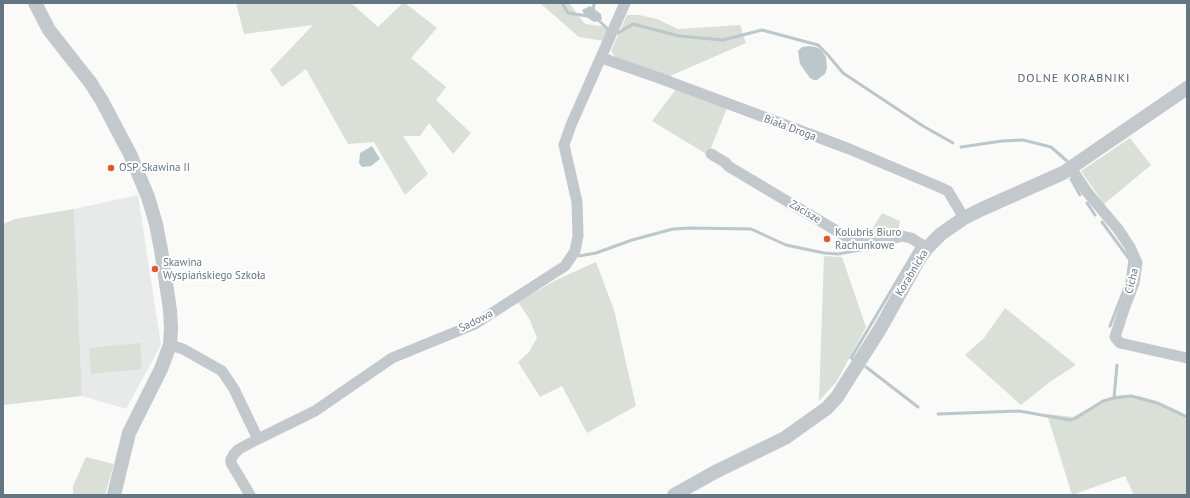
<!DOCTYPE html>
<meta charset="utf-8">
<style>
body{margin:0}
#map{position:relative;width:1190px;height:498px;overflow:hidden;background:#fafaf8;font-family:"PT Sans",sans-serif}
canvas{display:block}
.frame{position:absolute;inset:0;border:4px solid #657683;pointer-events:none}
</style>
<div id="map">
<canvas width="1190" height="498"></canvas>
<div class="frame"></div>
</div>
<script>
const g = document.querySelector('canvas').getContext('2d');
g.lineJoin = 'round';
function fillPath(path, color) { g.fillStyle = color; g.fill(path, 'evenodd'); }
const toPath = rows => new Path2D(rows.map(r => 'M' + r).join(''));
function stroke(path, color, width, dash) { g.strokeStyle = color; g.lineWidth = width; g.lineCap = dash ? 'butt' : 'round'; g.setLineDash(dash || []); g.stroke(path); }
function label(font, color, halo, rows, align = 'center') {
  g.font = font + ' "PT Sans",sans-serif'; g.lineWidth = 4; g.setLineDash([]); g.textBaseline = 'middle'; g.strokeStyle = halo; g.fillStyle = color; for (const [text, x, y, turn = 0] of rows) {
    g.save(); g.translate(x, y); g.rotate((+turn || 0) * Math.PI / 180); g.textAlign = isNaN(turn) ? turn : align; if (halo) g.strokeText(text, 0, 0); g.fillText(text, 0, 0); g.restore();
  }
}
fillPath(toPath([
 [138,195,161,345,126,409,82,396,74,209]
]), '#e8e9e9');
fillPath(toPath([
 [236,3,351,3,378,27,403,3,405,3,437,28,411,58,446,87,436,100,471,133,453,154,429,123,420,136,403,136,428,174,405,195,374,142,348,144,306,69,282,87,270,70,313,25,244,34],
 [540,3,569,3,585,24,609,27,605,41,579,37],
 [627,15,639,15,657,19,678,29,740,25,746,43,672,75,669,78,615,57,611,51],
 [677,88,727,108,708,155,652,121],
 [1130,138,1151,165,1104,204,1081,171],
 [74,209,82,396,3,405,3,224,15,219],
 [882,213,900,221,898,234,877,239,869,234],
 [824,256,842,257,866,327,837,381,819,401],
 [596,262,614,310,636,406,587,433,562,386,540,397,518,362,529,352,537,338,530,320,518,302,558,279],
 [1005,308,1076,365,1051,381,1021,405,965,355,984,338],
 [140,343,142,369,91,374,89,348],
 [1120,395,1138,396,1160,402,1187,415,1187,495,1134,495,1125,476,1072,495,1047,414,1073,417,1105,399],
 [86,457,114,464,105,495,73,495,73,486]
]), '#dadfd7');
fillPath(toPath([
 [590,6,601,14,602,19,599,21,594,22,585,16,582,10],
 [809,46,816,47,821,50,826,57,827,68,825,74,817,80,814,80,810,78,800,64,798,51,802,47],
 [372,146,380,159,371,166,362,167,359,163,360,153]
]), '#bbc7cb');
stroke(toPath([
 [562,3,568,13,588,16],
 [593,11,594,4],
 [597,19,610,31],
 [614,32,618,33,633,24,679,36,723,40,762,30,818,45,828,55,843,73,923,126,953,143],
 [961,147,1002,141,1023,140,1051,147,1067,161],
 [1071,179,1080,195],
 [1087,203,1095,215],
 [1102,222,1130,260,1127,282,1110,326],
 [579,256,596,253,632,240,673,229,691,228,751,229,786,245,824,253,838,254,866,249],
 [853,359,851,358,917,247,916,246],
 [866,367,918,407],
 [1114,398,1117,365],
 [938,414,1019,411,1070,420,1076,418,1103,401,1114,398,1131,396,1157,403,1187,417]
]), '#bbc7cb', 3);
stroke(toPath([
 [602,58,662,79,847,148,937,186,948,191,964,218],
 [711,154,726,163,728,166,857,243,865,244,876,243,902,236,911,238,927,248],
 [1071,168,1087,192,1118,229,1130,247,1137,263,1134,283,1124,309,1115,337,1120,343,1187,358],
 [170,345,183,349,222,371,234,389,258,439,315,411,392,358,475,324,565,266,575,251,578,236,577,202,564,145,571,125,625,3],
 [250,495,231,463,231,459,234,454,239,449,258,439]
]), '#c3c8cc', 11);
stroke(toPath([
 [35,3,49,30,90,82,102,101,130,154,148,197,156,224,161,250,170,310,171,328,170,345,161,369,129,433,114,495],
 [674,495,715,472,785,438,827,408,837,397,880,329,919,259,927,248,941,234,964,218,982,209,1063,173,1187,88]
]), '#c3c8cc', 14);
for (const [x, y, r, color] of [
 [111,168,4,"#e4572e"],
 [827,239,4,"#e4572e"],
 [155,269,4,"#e4572e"]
]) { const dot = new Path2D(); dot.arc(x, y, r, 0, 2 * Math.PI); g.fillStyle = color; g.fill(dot); stroke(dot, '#fff', 1.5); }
label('11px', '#657683', '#fff', [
 ["Biała Droga",790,128,20],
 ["Zacisze",805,212,31],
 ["Korabnicka",912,273,-59],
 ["Cicha",1132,281,-76],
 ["Sadowa",476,321,-27]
]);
label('11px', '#657683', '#fff', [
 ["OSP Skawina II",119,168],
 ["Kolubris Biuro",835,233],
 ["Rachunkowe",835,246],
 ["Skawina",163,263],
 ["Wyspiańskiego Szkoła",163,276]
], 'left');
g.letterSpacing = '1px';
label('12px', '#57646e', '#fff', [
 ["DOLNE KORABNIKI",1074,79]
]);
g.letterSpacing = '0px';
</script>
